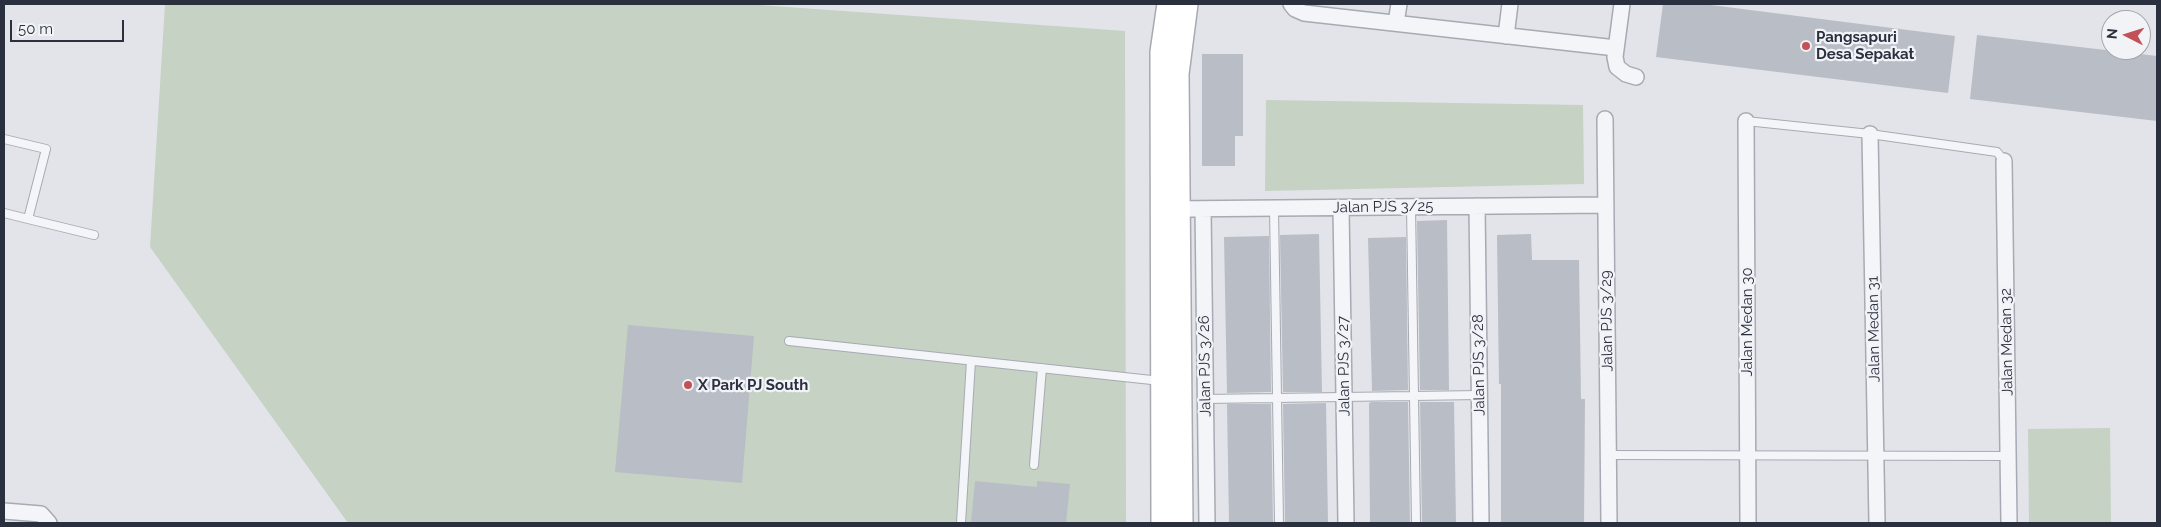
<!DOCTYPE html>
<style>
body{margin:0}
#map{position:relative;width:2161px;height:527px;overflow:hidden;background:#e2e4e9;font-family:Raleway,sans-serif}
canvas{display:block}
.frame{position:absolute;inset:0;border:5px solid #2b303f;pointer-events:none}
.north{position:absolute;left:2101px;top:10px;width:50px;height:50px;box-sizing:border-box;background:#f1f3f7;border:1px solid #a2a5ad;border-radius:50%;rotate:275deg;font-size:14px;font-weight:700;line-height:20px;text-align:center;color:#2b303f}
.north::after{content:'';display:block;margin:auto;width:18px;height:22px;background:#c25257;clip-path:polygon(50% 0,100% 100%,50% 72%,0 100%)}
.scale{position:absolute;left:10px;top:20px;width:114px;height:22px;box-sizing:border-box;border:2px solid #2b303f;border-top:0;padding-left:6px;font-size:15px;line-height:18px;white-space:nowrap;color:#2b303f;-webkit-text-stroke:4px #f1f3f7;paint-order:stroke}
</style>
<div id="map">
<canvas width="2161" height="527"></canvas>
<div class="frame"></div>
<div class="north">N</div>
<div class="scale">50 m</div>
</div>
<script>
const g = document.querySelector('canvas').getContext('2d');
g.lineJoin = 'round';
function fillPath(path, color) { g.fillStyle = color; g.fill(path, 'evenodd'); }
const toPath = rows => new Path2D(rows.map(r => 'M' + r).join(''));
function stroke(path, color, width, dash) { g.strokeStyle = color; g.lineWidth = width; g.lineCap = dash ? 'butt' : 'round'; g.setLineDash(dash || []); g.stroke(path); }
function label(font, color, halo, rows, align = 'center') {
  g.font = font + ' Raleway,sans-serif'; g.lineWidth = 4.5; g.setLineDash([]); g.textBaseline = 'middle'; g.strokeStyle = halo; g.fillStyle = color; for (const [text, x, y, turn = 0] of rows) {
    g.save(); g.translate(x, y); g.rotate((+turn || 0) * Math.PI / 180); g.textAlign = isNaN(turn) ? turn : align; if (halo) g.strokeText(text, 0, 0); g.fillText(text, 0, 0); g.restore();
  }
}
fillPath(toPath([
 [165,4,745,4,1125,31,1126,523,348,523,150,247],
 [1266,100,1583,105,1584,184,1265,191],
 [2110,428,2111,523,2029,523,2028,429]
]), '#c6d2c4');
fillPath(toPath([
 [1663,4,1703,4,1955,36,1948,93,1656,57],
 [1977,35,2157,56,2157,121,1970,99],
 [1202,54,1243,54,1243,136,1235,136,1235,166,1202,166],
 [1447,220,1449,390,1420,390,1417,221],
 [1319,234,1322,392,1283,392,1280,235],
 [1531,234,1532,260,1579,260,1581,399,1585,399,1584,523,1501,523,1501,384,1499,384,1497,235],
 [1269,236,1271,392,1227,393,1224,237],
 [1406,237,1408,390,1372,391,1368,238],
 [628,325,754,336,742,483,615,472],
 [1372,402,1408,402,1410,523,1370,523,1369,403],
 [1420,402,1454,402,1456,523,1422,523],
 [1326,403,1328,523,1285,523,1283,404],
 [1227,404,1271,404,1273,523,1229,523],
 [975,481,1037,487,1037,481,1070,484,1066,523,971,523]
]), '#b9bdc5');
const service = toPath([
 [1746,121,1870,134,1997,152,2004,161],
 [4,139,46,149,28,219,4,213],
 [1411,207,1416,523],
 [1274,209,1279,523],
 [28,219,94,235],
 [789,341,1161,381],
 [1205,399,1480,395],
 [1608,455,2008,456],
 [1034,465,1042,368],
 [961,523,971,361]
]);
const minor = toPath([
 [1291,4,1295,9,1304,13,1616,48],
 [1622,4,1615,57,1617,67,1626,74,1636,77],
 [1396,23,1399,4],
 [1506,36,1510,4],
 [1605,119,1609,523],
 [1746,121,1748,523],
 [1870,134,1877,523],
 [2004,161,2009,523],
 [1477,206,1481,523],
 [1341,208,1346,523],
 [1170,209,1606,205],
 [1203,209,1207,523],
 [4,511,41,514,49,523]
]);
const secondary = toPath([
 [1162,523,1161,52,1168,4],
 [1182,523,1178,74,1187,4]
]);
stroke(service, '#a7aab3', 10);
stroke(minor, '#a7aab3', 18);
stroke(secondary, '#a7aab3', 24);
stroke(service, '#f4f5f8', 8);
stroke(minor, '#f4f5f8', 15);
stroke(secondary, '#fff', 21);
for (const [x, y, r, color] of [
 [1806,46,5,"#c25257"],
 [688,385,5,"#c25257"]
]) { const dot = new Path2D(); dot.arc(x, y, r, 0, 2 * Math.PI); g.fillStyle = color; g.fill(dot); stroke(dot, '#f1f3f7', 2); }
label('bold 15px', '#2b303f', '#f1f3f7', [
 ["Pangsapuri",1816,37],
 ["Desa Sepakat",1816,54],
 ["X Park PJ South",698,385]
], 'left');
label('15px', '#2b303f', '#f1f3f7', [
 ["Jalan PJS 3/25",1383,207,-1],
 ["Jalan PJS 3/29",1607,321,-91],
 ["Jalan Medan 30",1747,322,-90],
 ["Jalan Medan 31",1874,329,-91],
 ["Jalan Medan 32",2007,342,-91],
 ["Jalan PJS 3/28",1479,365,-91],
 ["Jalan PJS 3/26",1205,366,-91],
 ["Jalan PJS 3/27",1344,366,-91]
]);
</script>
